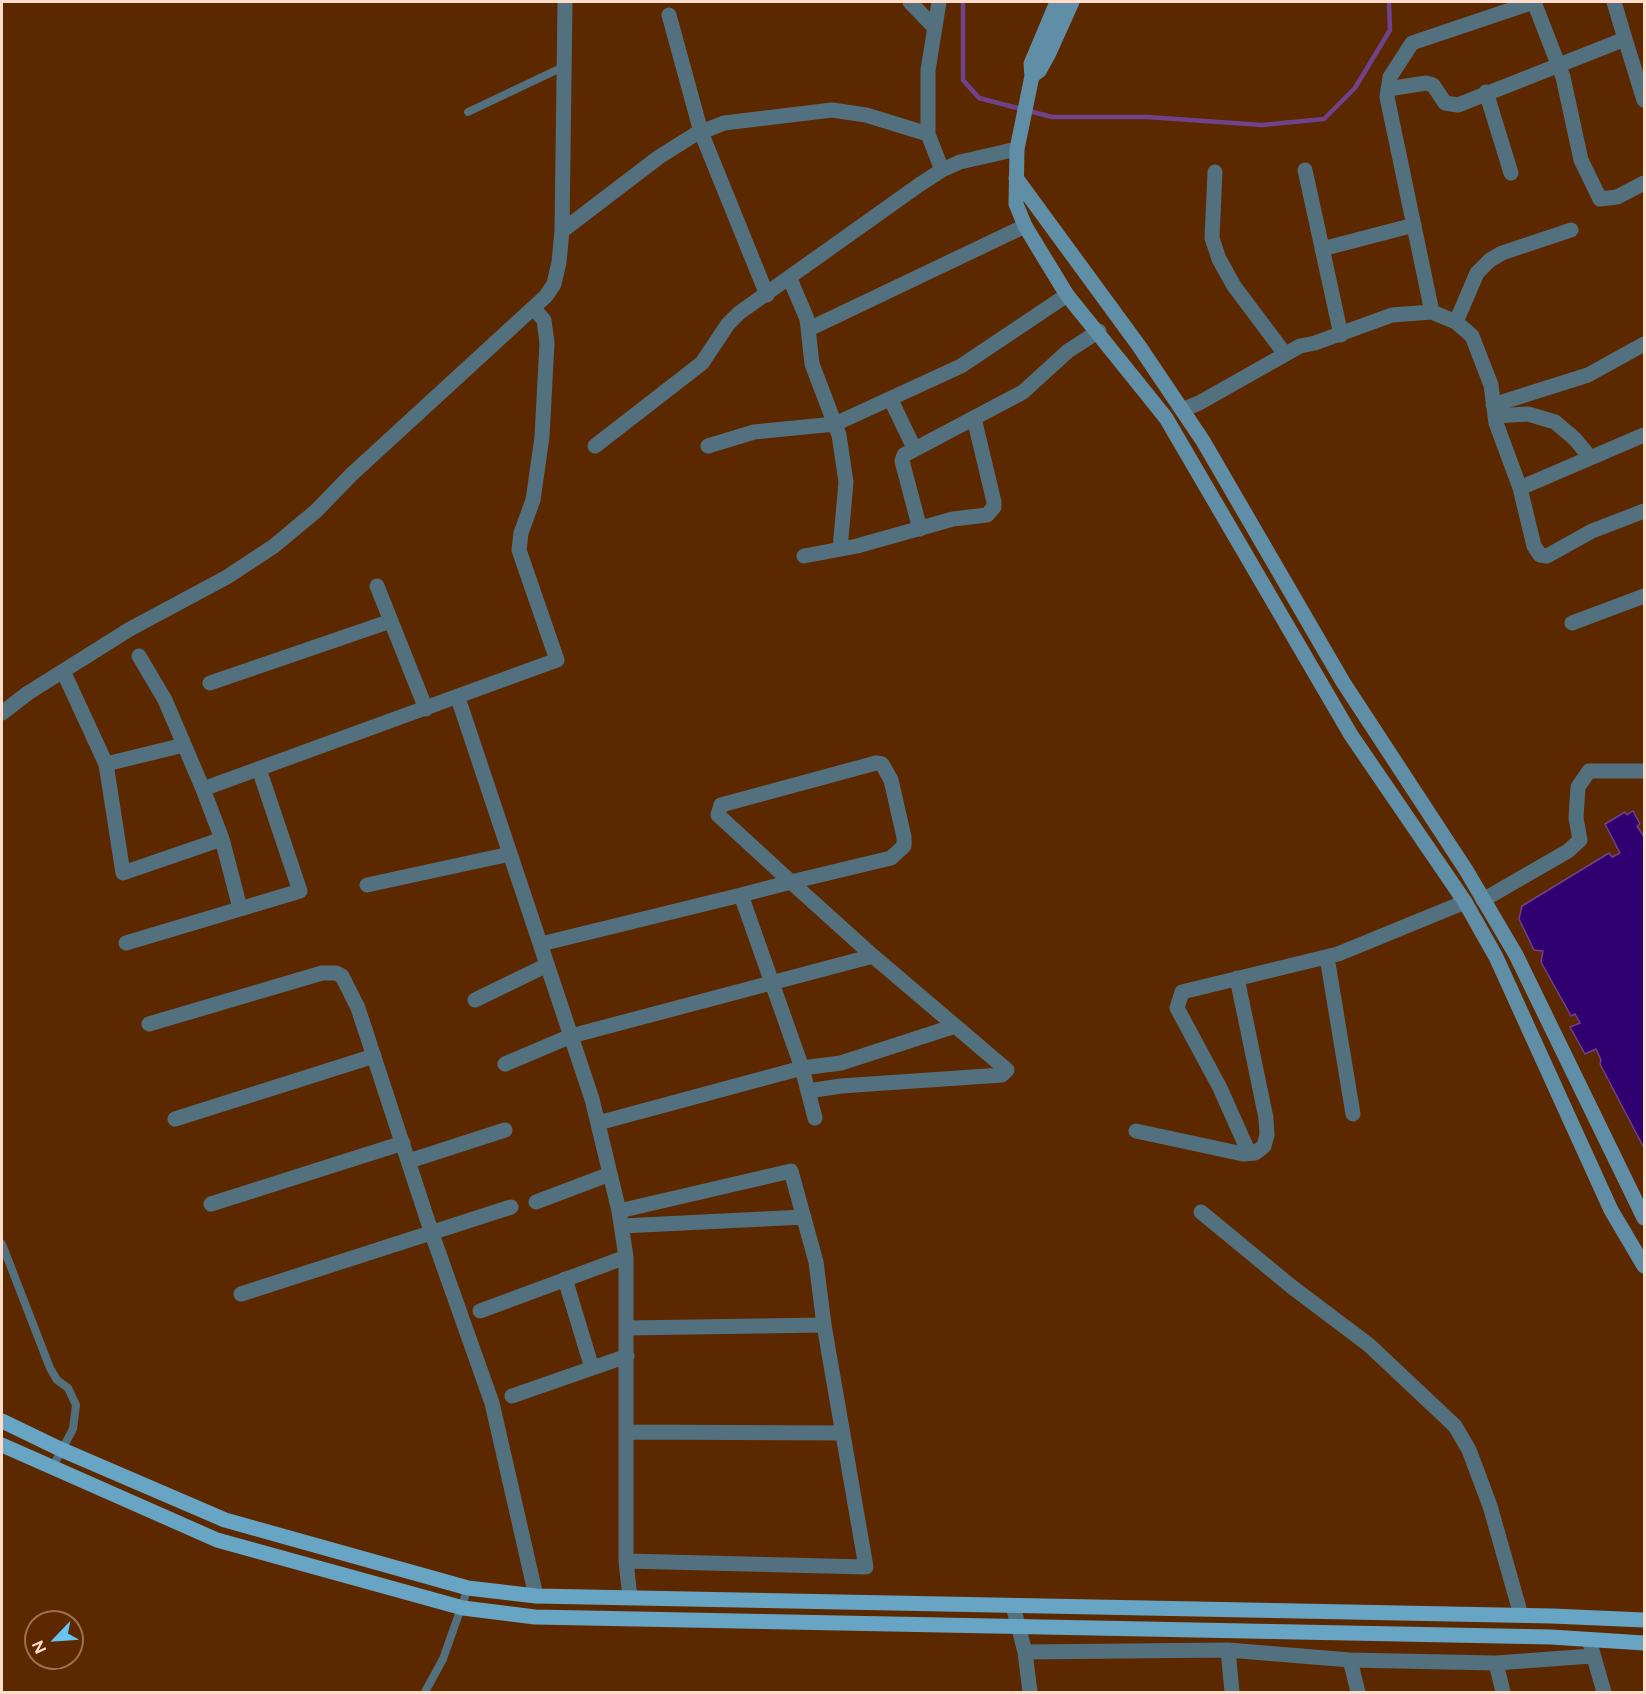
<!DOCTYPE html>
<style>
body{margin:0}
#map{position:relative;width:1646px;height:1694px;overflow:hidden;background:#5c2800;font-family:Figtree,sans-serif}
canvas{display:block}
.frame{position:absolute;inset:0;border:3px solid #ffddca;pointer-events:none}
.north{position:absolute;left:24px;top:1610px;width:60px;height:60px;box-sizing:border-box;background:#5c2800;border:2px solid #9d7051;border-radius:50%;rotate:245deg;font-size:16px;font-weight:700;line-height:24px;text-align:center;color:#ffddca}
.north::after{content:'';display:block;margin:auto;width:21px;height:27px;background:#68c4f0;clip-path:polygon(50% 0,100% 100%,50% 72%,0 100%)}
</style>
<div id="map">
<canvas width="1646" height="1694"></canvas>
<div class="frame"></div>
<div class="north">N</div>
</div>
<script>
const g = document.querySelector('canvas').getContext('2d');
g.lineJoin = 'round';
function fillPath(path, color) { g.fillStyle = color; g.fill(path, 'evenodd'); }
const toPath = rows => new Path2D(rows.map(r => 'M' + r).join(''));
function stroke(path, color, width, dash) { g.strokeStyle = color; g.lineWidth = width; g.lineCap = dash ? 'butt' : 'round'; g.setLineDash(dash || []); g.stroke(path); }
const water = toPath([
 [1633,811,1640,824,1637,826,1644,837,1644,1148,1600,1064,1601,1060,1596,1049,1585,1054,1570,1027,1580,1023,1575,1014,1571,1016,1541,962,1543,951,1534,950,1519,919,1522,906,1609,853,1612,857,1620,853,1605,824,1625,812,1627,815,1633,811]
]);
fillPath(water, '#310070');
stroke(water, '#6f428b', 1.5);
stroke(toPath([
 [963,2,963,80,979,98,1052,117,1147,117,1262,125,1324,119,1355,88,1390,30,1389,2]
]), '#6f428b', 4.5);
stroke(toPath([
 [468,112,563,67],
 [2,1244,50,1368,57,1380,68,1388,76,1405,73,1429,52,1468],
 [425,1692,443,1659,468,1588]
]), '#53707f', 8);
stroke(toPath([
 [910,2,934,27],
 [939,2,928,70,928,134,942,170],
 [1614,2,1625,39],
 [669,15,701,132,767,295],
 [1388,89,1426,83,1433,85,1445,103,1458,105,1625,39,1644,100],
 [1486,92,1511,173],
 [1305,170,1341,335],
 [1215,172,1212,238,1219,259,1234,286,1285,354],
 [562,231,659,157,694,135,724,123,832,110,866,115,928,134],
 [1322,249,1414,225],
 [790,279,807,319,812,364,839,435,846,482,840,549],
 [1432,312,1387,97,1390,77,1412,43,1534,2,1563,77,1581,160,1600,199,1617,197,1644,183],
 [1456,322,1477,273,1490,260,1502,253,1571,230],
 [809,329,1025,226],
 [891,400,914,448],
 [1493,405,1588,375,1644,344],
 [1182,410,1199,403,1300,346,1315,343,1392,315,1432,312,1456,322,1472,336,1491,385,1496,423,1520,488,1644,435],
 [1495,416,1528,414,1555,422,1575,439,1589,456],
 [595,446,702,363,728,324,739,313,919,185,942,170,960,162,1017,149],
 [708,446,754,432,835,424,961,366,1067,295],
 [1520,488,1534,546,1540,555,1547,556,1592,531,1644,511],
 [920,529,902,461,904,455,1023,392,1068,351,1099,331],
 [804,556,857,546,953,519,987,515,994,507,994,502,974,418],
 [377,586,426,709],
 [1572,623,1644,596],
 [139,656,165,700,203,789,222,839,240,908],
 [63,671,106,764,184,745],
 [210,683,391,621],
 [458,698,592,1099,619,1211,626,1257,626,1561,630,1598],
 [2,713,28,693,130,629,227,577,274,546,316,511,352,474,546,296,554,284,559,262,562,231,565,2],
 [876,763,882,764,891,780,904,837,904,846,891,858,791,882,718,815,721,805,876,763],
 [106,764,123,873,222,839],
 [203,789,557,660,519,550,521,533,533,500,542,437,547,343,544,320,533,308],
 [367,885,510,854],
 [741,895,791,882,873,956],
 [1483,900,1568,851,1580,840,1576,818,1578,787,1589,771,1644,771],
 [126,943,300,891,259,769],
 [541,944,741,895,802,1068,598,1123],
 [1327,957,1353,1114],
 [475,1000,547,965],
 [149,1024,322,973,336,973,342,976,358,1008,432,1234,492,1403,536,1596],
 [505,1064,571,1036,873,956,1007,1070,1002,1075,841,1086,808,1091],
 [815,1118,802,1068,841,1063,955,1026],
 [175,1119,374,1056],
 [1136,1131,1243,1154,1255,1153,1264,1146,1267,1135,1266,1118,1237,978],
 [1249,1153,1220,1088,1177,1008,1182,992,1338,954,1465,902],
 [409,1161,505,1130],
 [536,1202,610,1174],
 [211,1204,403,1143],
 [619,1211,791,1171,816,1262,824,1325],
 [1201,1212,1292,1287,1369,1345,1455,1426,1469,1450,1490,1506,1521,1615],
 [622,1226,804,1217],
 [565,1279,592,1368],
 [241,1294,511,1207],
 [480,1311,626,1257],
 [512,1396,627,1356],
 [626,1432,843,1433],
 [626,1561,866,1567,824,1325,627,1328],
 [1013,1606,1025,1652,1030,1692],
 [1591,1647,1604,1692],
 [1228,1650,1350,1660],
 [1025,1652,1228,1650,1232,1692],
 [1496,1663,1503,1692],
 [1358,1692,1350,1660,1496,1663,1592,1656]
]), '#53707f', 15);
stroke(toPath([
 [1057,2,1031,64,1032,76,1017,149,1016,204,1025,226,1067,295,1166,418,1351,735,1465,902,1496,957,1611,1210,1644,1266],
 [1032,76,1039,71,1049,53,1072,2],
 [1016,178,1139,346,1203,441,1343,682,1466,870,1516,955,1644,1218]
]), '#5f8ea6', 15);
stroke(toPath([
 [2,1421,60,1449,225,1520,468,1588,536,1596,1552,1616,1644,1620],
 [2,1445,217,1540,463,1608,535,1617,1551,1637,1644,1643]
]), '#68a5c4', 15);
</script>
